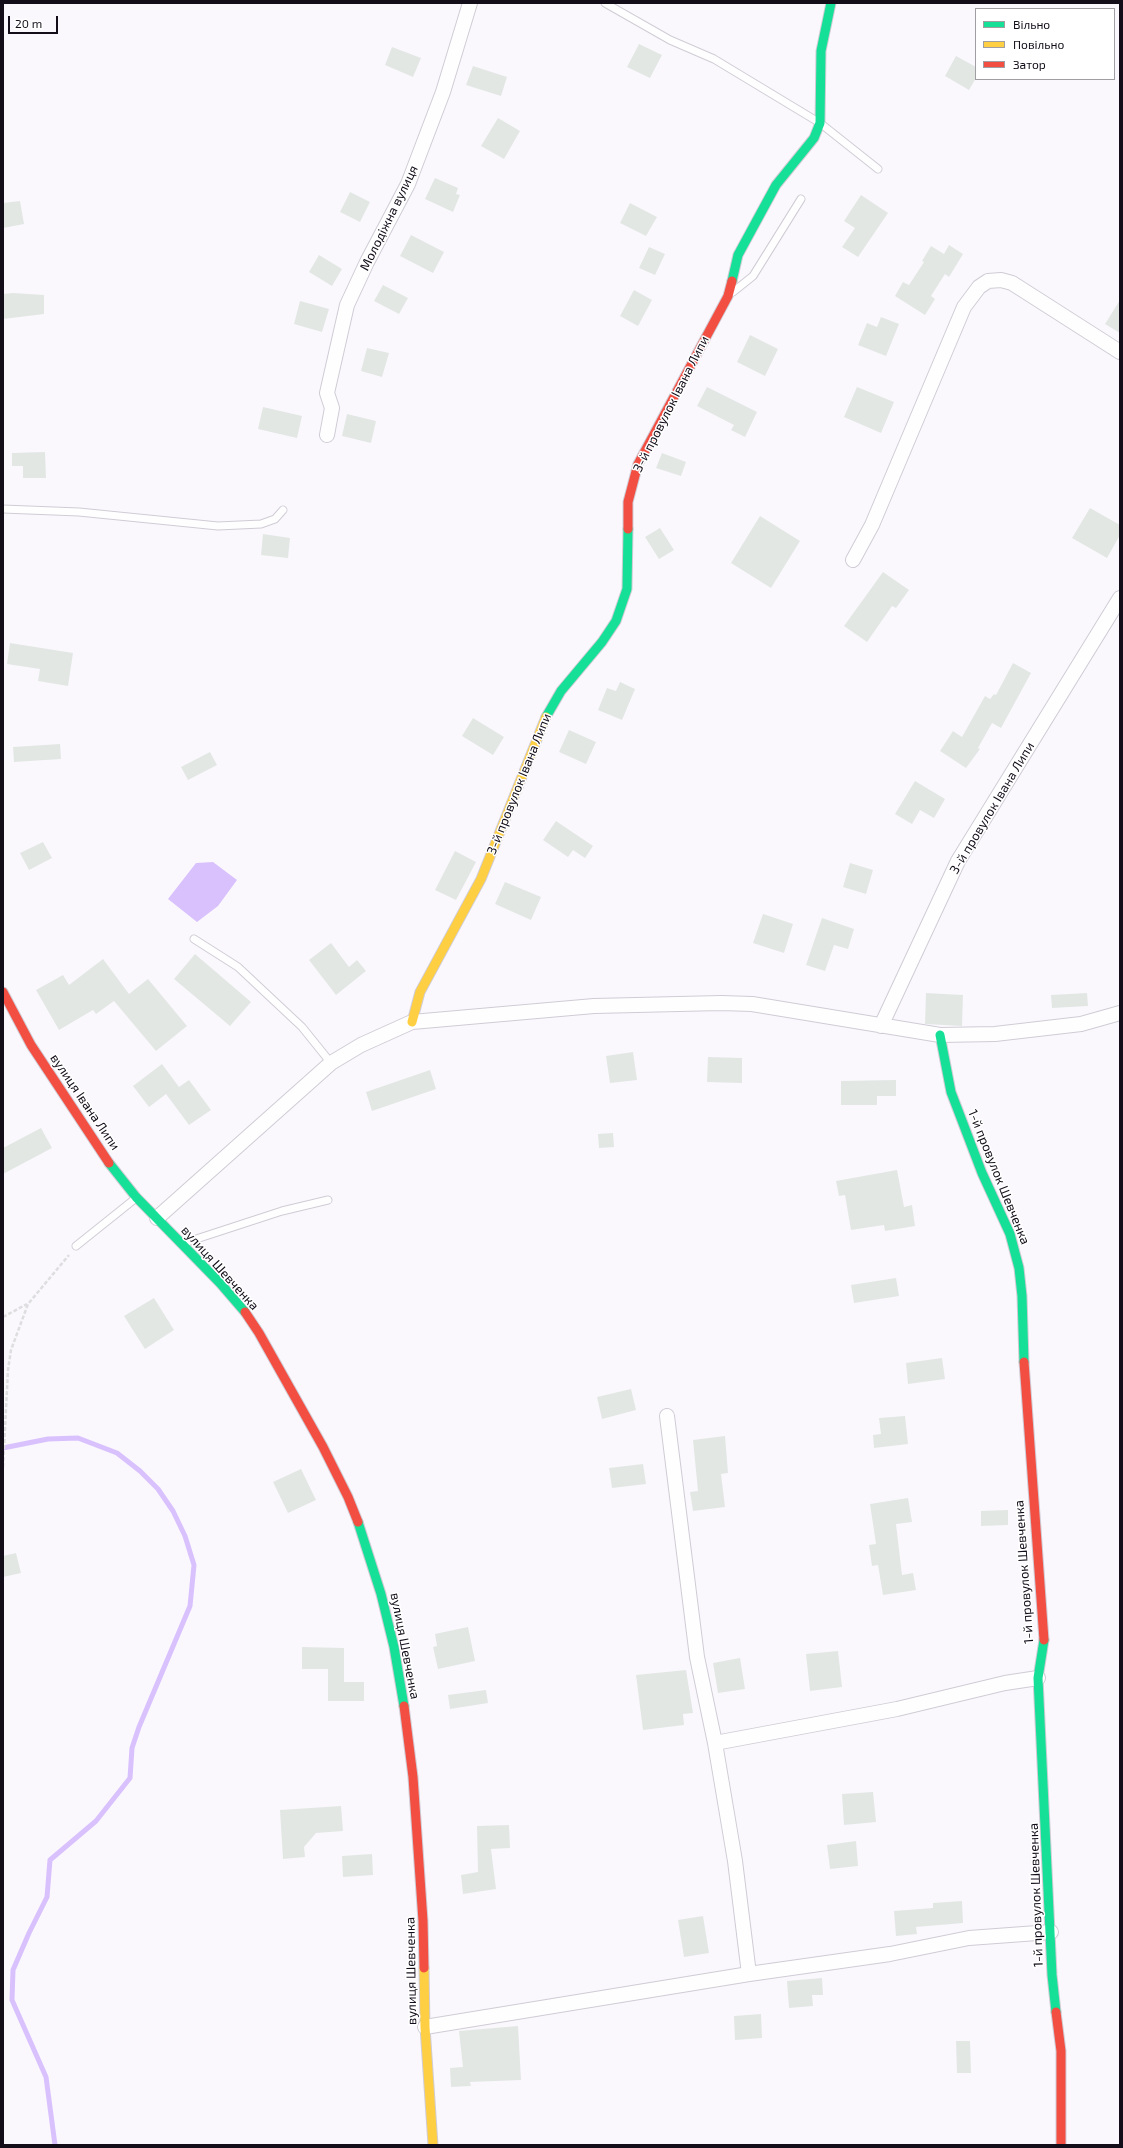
<!DOCTYPE html>
<meta charset="utf-8">
<style>
body{margin:0}
#map{position:relative;width:1123px;height:2148px;overflow:hidden;background:#faf8fd;font-family:"Exo 2",sans-serif}
canvas{display:block}
.frame{position:absolute;inset:0;border:4px solid #120d19;pointer-events:none}
.legend{position:absolute;left:975px;top:8px;width:140px;height:72px;box-sizing:border-box;background:#fff;border:1px solid #a09ea3;margin:0;padding:5px 7px;list-style:none;font-size:12px;color:#120d19}
.legend li{display:flex;align-items:center;gap:8px;height:20px}
.legend b{width:20px;border:1px solid #a09ea3}
.scale{position:absolute;left:8px;top:16px;width:50px;height:18px;box-sizing:border-box;border:2px solid #120d19;border-top:0;padding-left:5px;font-size:12px;line-height:14px;white-space:nowrap;color:#120d19;-webkit-text-stroke:3px #fff;paint-order:stroke}
</style>
<div id="map">
<canvas width="1123" height="2148"></canvas>
<div class="frame"></div>
<ul class="legend">
<li><b style="height:5px;background:#16e098"></b>Вільно</li>
<li><b style="height:5px;background:#ffcf43"></b>Повільно</li>
<li><b style="height:5px;background:#f24e42"></b>Затор</li>
</ul>
<div class="scale">20 m</div>
</div>
<script>
const g = document.querySelector('canvas').getContext('2d');
g.lineJoin = 'round';
function fillPath(path, color) { g.fillStyle = color; g.fill(path, 'evenodd'); }
const toPath = rows => new Path2D(rows.map(r => 'M' + r).join(''));
function stroke(path, color, width, dash) { g.strokeStyle = color; g.lineWidth = width; g.lineCap = dash ? 'butt' : 'round'; g.setLineDash(dash || []); g.stroke(path); }
function label(font, color, halo, rows, align = 'center') {
  g.font = font + ' "Exo 2",sans-serif'; g.lineWidth = 3; g.setLineDash([]); g.textBaseline = 'middle'; g.strokeStyle = halo; g.fillStyle = color; for (const [text, x, y, turn = 0] of rows) {
    g.save(); g.translate(x, y); g.rotate((+turn || 0) * Math.PI / 180); g.textAlign = isNaN(turn) ? turn : align; if (halo) g.strokeText(text, 0, 0); g.fillText(text, 0, 0); g.restore();
  }
}
fillPath(toPath([
 [213,862,237,880,218,906,197,922,168,899,196,863]
]), '#d9c1fd');
stroke(toPath([
 [3,1448,48,1439,78,1438,117,1453,140,1471,158,1489,173,1511,185,1536,194,1565,190,1606,139,1727,132,1748,130,1778,96,1821,50,1860,47,1897,29,1933,13,1970,12,2000,46,2077,55,2145]
]), '#d9c1fd', 5);
fillPath(toPath([
 [639,44,662,55,650,78,627,67],
 [392,47,421,58,413,77,385,65],
 [956,56,976,67,976,78,969,90,945,76],
 [473,66,507,77,501,96,466,85],
 [498,118,520,131,504,159,481,146],
 [435,178,458,188,456,194,460,195,453,212,425,199],
 [350,192,370,202,360,222,340,212],
 [861,195,888,213,858,257,842,247,855,228,844,221],
 [20,201,24,224,3,228,3,203],
 [630,203,657,217,646,236,620,223],
 [411,235,444,252,433,273,400,256],
 [949,245,963,254,949,277,945,274,931,296,935,299,925,315,895,296,903,282,909,285,924,262,922,261,931,246,944,254],
 [649,247,665,254,655,275,639,268],
 [319,255,342,269,332,286,309,272],
 [383,285,408,298,399,314,374,301],
 [634,290,652,300,638,326,620,316],
 [13,293,44,295,44,314,3,319,3,294],
 [1120,300,1120,333,1105,324],
 [300,301,329,309,322,332,294,324],
 [881,317,899,324,886,356,858,345,867,323,877,327],
 [750,335,778,349,765,376,737,362],
 [367,348,389,353,382,377,361,371],
 [707,387,757,412,745,437,731,430,734,425,697,406],
 [857,387,894,402,881,433,844,417],
 [263,407,302,416,297,438,258,429],
 [347,414,376,421,371,443,342,436],
 [45,452,46,478,23,478,23,466,12,466,12,453],
 [662,453,686,462,681,476,656,468],
 [1090,508,1120,525,1120,535,1107,558,1072,538],
 [760,516,800,541,771,588,731,563],
 [660,528,674,550,659,559,645,537],
 [263,534,290,538,288,558,261,555],
 [883,572,909,590,896,608,892,606,867,642,844,626],
 [10,643,73,653,68,686,38,681,40,669,7,664],
 [1013,663,1031,673,1001,728,992,723,978,748,980,749,966,768,940,751,953,731,962,737,985,696,990,699,994,694,996,695],
 [620,682,635,689,622,720,598,710,607,688,616,691],
 [473,718,504,737,493,755,462,736],
 [569,730,596,742,586,764,559,752],
 [60,744,61,759,14,762,13,747],
 [210,752,217,765,188,780,181,767],
 [915,781,945,799,934,818,920,810,912,824,895,814],
 [556,821,593,846,585,858,573,850,568,857,543,840],
 [43,842,52,858,29,870,20,853],
 [455,851,476,862,456,900,435,890],
 [850,863,873,870,866,894,843,887],
 [505,882,541,897,531,920,495,904],
 [763,914,793,924,784,953,753,943],
 [822,918,854,929,848,949,834,945,825,971,806,965],
 [331,943,349,967,357,960,366,971,336,995,309,960],
 [195,954,251,1002,230,1026,174,979],
 [103,959,129,994,148,979,187,1026,156,1051,114,1001,96,1014,93,1010,59,1030,36,990,63,975,69,985],
 [926,993,963,995,962,1026,925,1024],
 [1087,993,1088,1006,1052,1008,1051,995],
 [633,1052,637,1080,610,1083,606,1056],
 [708,1057,742,1058,742,1083,707,1082],
 [162,1064,179,1087,189,1080,211,1110,189,1125,166,1094,149,1107,133,1086],
 [430,1070,436,1089,372,1111,366,1092],
 [896,1080,896,1096,877,1096,877,1105,841,1105,841,1081],
 [41,1128,52,1148,3,1174,3,1148],
 [613,1133,614,1147,599,1148,598,1134],
 [897,1170,904,1207,912,1205,915,1226,885,1231,884,1225,851,1230,845,1195,839,1196,836,1181],
 [896,1278,899,1296,854,1303,851,1285],
 [154,1298,174,1330,145,1349,124,1316],
 [942,1358,945,1379,908,1384,906,1363],
 [631,1389,636,1410,602,1419,597,1397],
 [905,1416,908,1444,874,1448,873,1435,881,1434,879,1418],
 [725,1436,728,1473,721,1474,725,1507,693,1511,690,1492,698,1491,693,1440],
 [643,1464,646,1484,612,1488,609,1468],
 [301,1469,316,1500,288,1513,273,1482],
 [908,1498,912,1522,896,1524,902,1575,913,1573,916,1590,883,1595,878,1565,872,1566,869,1545,876,1544,870,1504],
 [1008,1510,1008,1525,981,1526,981,1511],
 [16,1553,21,1573,3,1577,3,1556],
 [468,1627,475,1661,438,1669,433,1647,437,1646,435,1634],
 [302,1647,344,1648,344,1682,364,1682,364,1701,328,1701,328,1669,302,1669],
 [838,1651,842,1687,810,1691,806,1654],
 [740,1658,745,1689,718,1693,713,1663],
 [686,1670,693,1713,683,1714,684,1725,643,1730,636,1675],
 [486,1690,488,1703,450,1709,448,1695],
 [873,1792,876,1822,844,1825,842,1794],
 [341,1806,343,1831,316,1833,304,1847,305,1857,283,1859,280,1810],
 [509,1825,510,1848,491,1849,496,1889,463,1894,461,1875,478,1872,477,1826],
 [856,1841,858,1866,830,1869,827,1845],
 [372,1854,373,1875,343,1877,342,1856],
 [962,1901,963,1923,916,1927,917,1934,896,1936,894,1911,933,1908,933,1903],
 [703,1916,709,1953,684,1957,678,1920],
 [822,1978,823,1995,812,1995,813,2006,789,2008,787,1981],
 [761,2014,762,2038,735,2040,734,2016],
 [518,2026,521,2080,470,2082,471,2086,451,2087,450,2068,463,2067,459,2031],
 [956,2041,970,2041,971,2073,957,2073]
]), '#e2e7e4');
const lane = toPath([
 [605,3,670,40,714,59,820,123,878,169],
 [733,292,753,276,801,199],
 [3,509,79,512,218,526,261,524,275,519,283,510],
 [194,939,238,967,302,1027,331,1063],
 [184,1243,282,1211,328,1200],
 [76,1246,136,1198]
]);
const street = toPath([
 [327,435,332,408,327,393,347,305,367,262,408,184,443,92,470,3],
 [853,560,872,525,964,307,979,287,988,281,1001,280,1012,283,1120,352],
 [881,1026,958,861,1120,598],
 [157,1218,331,1063,361,1045,412,1022,594,1006,721,1003,752,1004,940,1035,995,1034,1081,1024,1120,1013],
 [667,1416,697,1657,715,1743,735,1861,749,1974],
 [715,1743,897,1709,1005,1683,1038,1678],
 [425,2027,749,1974,890,1954,969,1938,1051,1932]
]);
const fast = toPath([
 [732,281,738,255,776,185,814,138,820,123,821,51,831,3],
 [546,717,561,691,602,642,616,621,627,589,628,529],
 [940,1035,951,1092,982,1173,1010,1234,1019,1268,1022,1296,1024,1362],
 [109,1163,136,1197,220,1283,245,1312],
 [358,1522,381,1594,394,1647,404,1706],
 [1044,1640,1038,1678,1052,1975,1056,2012]
]);
const slow = toPath([
 [412,1022,420,992,481,879,546,717],
 [424,1968,425,2027,433,2145]
]);
const jam = toPath([
 [628,529,628,502,638,464,728,296,732,281],
 [3,992,31,1045,109,1163],
 [245,1312,259,1333,323,1447,348,1497,358,1522],
 [1024,1362,1044,1640],
 [404,1706,413,1777,423,1921,424,1968],
 [1056,2012,1061,2051,1061,2145]
]);
stroke(lane, '#d0ccd5', 9);
stroke(street, '#d0ccd5', 16);
stroke(fast, '#d0ccd5', 11);
stroke(slow, '#d0ccd5', 11);
stroke(jam, '#d0ccd5', 11);
stroke(toPath([
 [3,1317,27,1304],
 [3,1467,8,1370,11,1350,28,1304,69,1255]
]), '#dedddf', 2.5, [4, 2]);
stroke(lane, '#fefeff', 7);
stroke(street, '#fefeff', 14);
stroke(fast, '#16e098', 9);
stroke(slow, '#ffcf43', 9);
stroke(jam, '#f24e42', 9);
label('13px', '#120d19', '#fff', [
 ["Молодіжна вулиця",389,218,-64],
 ["3-й провулок Івана Липи",671,404,-63],
 ["3-й провулок Івана Липи",519,784,-68],
 ["3-й провулок Івана Липи",992,808,-59],
 ["вулиця Івана Липи",85,1102,56],
 ["1-й провулок Шевченка",999,1177,68],
 ["вулиця Шевченка",220,1268,48],
 ["1-й провулок Шевченка",1024,1572,-94],
 ["вулиця Шевченка",405,1646,79],
 ["1-й провулок Шевченка",1036,1895,-92],
 ["вулиця Шевченка",411,1971,-91]
]);
</script>
